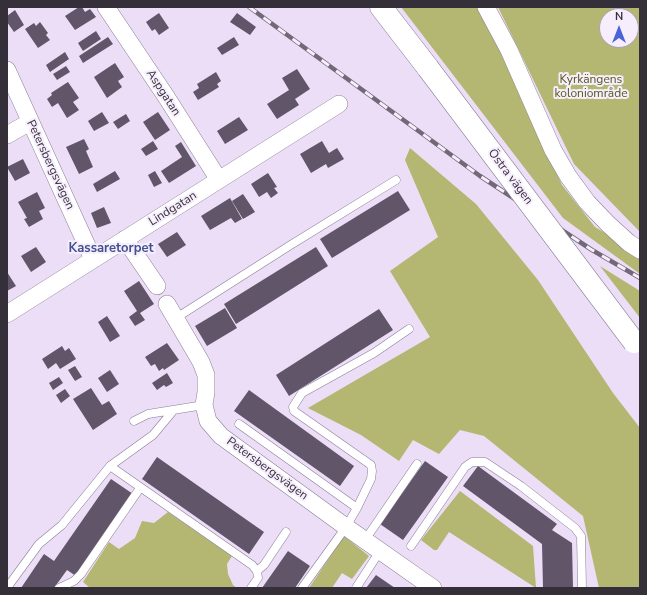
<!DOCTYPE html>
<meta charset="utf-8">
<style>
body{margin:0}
#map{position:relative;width:647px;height:595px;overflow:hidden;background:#ecdef7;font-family:"Nunito Sans",sans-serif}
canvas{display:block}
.frame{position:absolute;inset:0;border:8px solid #352f39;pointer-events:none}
.north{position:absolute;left:599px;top:8px;width:40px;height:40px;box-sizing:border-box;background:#f6eefd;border:1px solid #a9a2af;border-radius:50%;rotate:0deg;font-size:11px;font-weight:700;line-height:16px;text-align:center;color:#352f39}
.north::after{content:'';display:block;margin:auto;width:14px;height:18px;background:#4c63d8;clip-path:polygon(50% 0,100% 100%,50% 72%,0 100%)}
</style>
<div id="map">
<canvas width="647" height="595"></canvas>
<div class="frame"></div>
<div class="north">N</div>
</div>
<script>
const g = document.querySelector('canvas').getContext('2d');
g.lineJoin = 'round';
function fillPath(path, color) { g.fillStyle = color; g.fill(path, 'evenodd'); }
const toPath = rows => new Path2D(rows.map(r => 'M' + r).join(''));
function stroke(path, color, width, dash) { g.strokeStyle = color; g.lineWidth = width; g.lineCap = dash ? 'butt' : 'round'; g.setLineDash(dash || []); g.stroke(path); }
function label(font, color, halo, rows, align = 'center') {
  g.font = font + ' "Nunito Sans",sans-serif'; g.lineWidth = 4; g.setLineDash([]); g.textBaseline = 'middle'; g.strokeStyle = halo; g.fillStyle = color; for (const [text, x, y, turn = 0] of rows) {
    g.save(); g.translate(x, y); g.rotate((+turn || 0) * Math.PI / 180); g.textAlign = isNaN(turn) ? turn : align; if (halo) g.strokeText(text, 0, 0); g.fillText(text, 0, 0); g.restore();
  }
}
fillPath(toPath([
 [401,7,478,7,484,16,562,185,595,227,640,254,640,274,563,218],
 [498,7,640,7,640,232,574,164],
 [607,16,631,16,631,40,607,40],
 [410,148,476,204,538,280,613,393,640,428,640,588,599,588,583,516,484,436,460,430,439,454,413,440,399,461,361,435,308,408,430,337,390,271,438,237,405,160],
 [600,266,640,291,640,318,637,314],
 [460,491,533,546,536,588,449,532,437,550,434,550,421,540],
 [168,512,232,556,227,564,228,574,233,585,237,588,90,588,83,582,109,542,119,549,135,538,142,521,154,523],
 [344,536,369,556,352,579,342,573,332,588,309,588]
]), '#b3b772');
fillPath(toPath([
 [79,7,82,7,85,12,90,9,96,17,75,30,65,16],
 [15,10,24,25,14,32,7,22,7,16],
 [159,13,169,28,159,35,155,29,152,31,146,22],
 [237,13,256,27,250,35,230,22],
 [40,22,48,33,46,35,50,40,38,48,25,29,34,23,36,26],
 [96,31,101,39,83,51,78,43],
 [108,37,113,44,83,63,79,56],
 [234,37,239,45,222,55,217,48],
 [65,52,69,59,50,72,46,65],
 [115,63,124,77,118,81,122,87,107,98,94,77],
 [66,66,70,72,57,80,53,74],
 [297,69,310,89,295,99,299,105,277,119,267,104,289,90,282,78],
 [216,72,221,81,217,84,219,87,198,100,193,92,199,88,197,84],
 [68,82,79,98,73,102,79,110,67,118,58,103,52,107,47,99,52,95,51,93],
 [102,112,109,123,94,131,88,121],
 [158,112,170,130,155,140,143,122],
 [126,114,130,121,118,129,113,122],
 [239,117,248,130,225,144,217,131],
 [84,139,89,149,86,151,93,167,79,174,66,147],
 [153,141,158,149,146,156,141,149],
 [322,141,329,153,337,148,344,159,328,168,326,164,311,173,300,154],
 [181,142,196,166,169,183,161,171,182,157,175,146],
 [23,159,30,173,15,181,7,167],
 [115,171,120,179,97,192,93,184],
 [155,171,162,183,154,187,148,175],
 [268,173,277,187,274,188,278,193,271,198,267,192,259,197,251,184],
 [398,191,410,210,332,258,320,239],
 [37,192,45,208,39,211,43,219,29,227,24,219,27,218,18,202],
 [243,194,255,212,243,219,232,201],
 [230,198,242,219,235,223,231,218,210,230,201,216],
 [104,207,111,223,97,228,91,213],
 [177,232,186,245,167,257,158,244],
 [36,247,46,262,31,272,21,256],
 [316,247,328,266,236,324,224,304],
 [7,272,16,286,7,291],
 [139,281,154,304,140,313,145,320,135,326,129,317,137,311,124,291],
 [225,308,237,328,207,346,195,326],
 [379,309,393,330,289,396,276,375],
 [107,316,120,336,110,342,98,322],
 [167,343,179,360,164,370,163,368,159,371,155,364,151,366,145,357],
 [62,346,65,351,69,348,76,359,60,369,56,363,48,369,42,359],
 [75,366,82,377,75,381,68,370],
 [110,370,119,384,107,392,98,378],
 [167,373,173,383,166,387,164,385,157,390,152,383],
 [59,377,63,383,53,390,49,383],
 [91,388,102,405,109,401,117,414,93,430,73,399],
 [65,389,70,396,61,403,56,395],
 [249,390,354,466,340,486,234,411],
 [157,457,264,532,249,554,142,479],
 [425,461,448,477,403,540,380,524],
 [478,466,557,524,552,530,572,543,573,588,543,588,542,544,463,486],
 [111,479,133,494,76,576,67,570,54,588,21,588,44,554,54,561],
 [288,551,310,566,295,588,262,588],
 [376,575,395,588,366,588]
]), '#61556a');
const lane = toPath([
 [176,318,289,246,396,180],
 [134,421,148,414,204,405],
 [239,424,357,508],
 [110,466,252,565,257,571,264,565,286,532],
 [365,540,417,464],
 [411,546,465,467,472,462,485,462,521,486,575,528,581,536,582,588],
 [9,585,39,544,62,525,110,466,153,435,173,411],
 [59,588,74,581,81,574,140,488],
 [251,588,258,578,257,571],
 [302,588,346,527,357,508,371,479,372,471,371,465,294,411,293,407,302,393,374,353,409,329],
 [356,588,380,551]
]);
const street = toPath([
 [106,7,167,98,219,180],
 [486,7,509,50,553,150,568,176,587,202,608,224,629,243,640,250],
 [7,70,93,259],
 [7,135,30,122],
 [125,239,157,286],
 [167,304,201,362,206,375,206,392,204,405,208,421,221,436,346,527,433,588],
 [7,314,339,104]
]);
const secondary = toPath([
 [381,7,428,68]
]);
stroke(lane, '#8a7d94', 9);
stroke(street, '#8a7d94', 18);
stroke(secondary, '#8a7d94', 23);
stroke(lane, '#fff', 8);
stroke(street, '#fff', 17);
stroke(secondary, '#fff', 22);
const rail = toPath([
 [249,7,480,176,592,250,640,278]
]);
stroke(rail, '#726978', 4.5);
stroke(rail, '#f6eefd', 3, [9]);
const secondaryBridge = toPath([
 [428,68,634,342]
]);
stroke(secondaryBridge, '#8a7d94', 23, []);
stroke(secondaryBridge, '#fff', 22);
label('12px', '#56571d', '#f6eefd', [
 ["Kyrkängens",591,80],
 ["koloniområde",591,94]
]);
label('12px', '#352f39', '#f6eefd', [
 ["Aspgatan",163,93,57],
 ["Petersbergsvägen",50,165,65],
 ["Östra vägen",510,177,53],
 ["Lindgatan",173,209,-32],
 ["Petersbergsvägen",267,469,36]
]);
label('bold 13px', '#42528e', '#f6eefd', [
 ["Kassaretorpet",111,249]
]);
</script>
